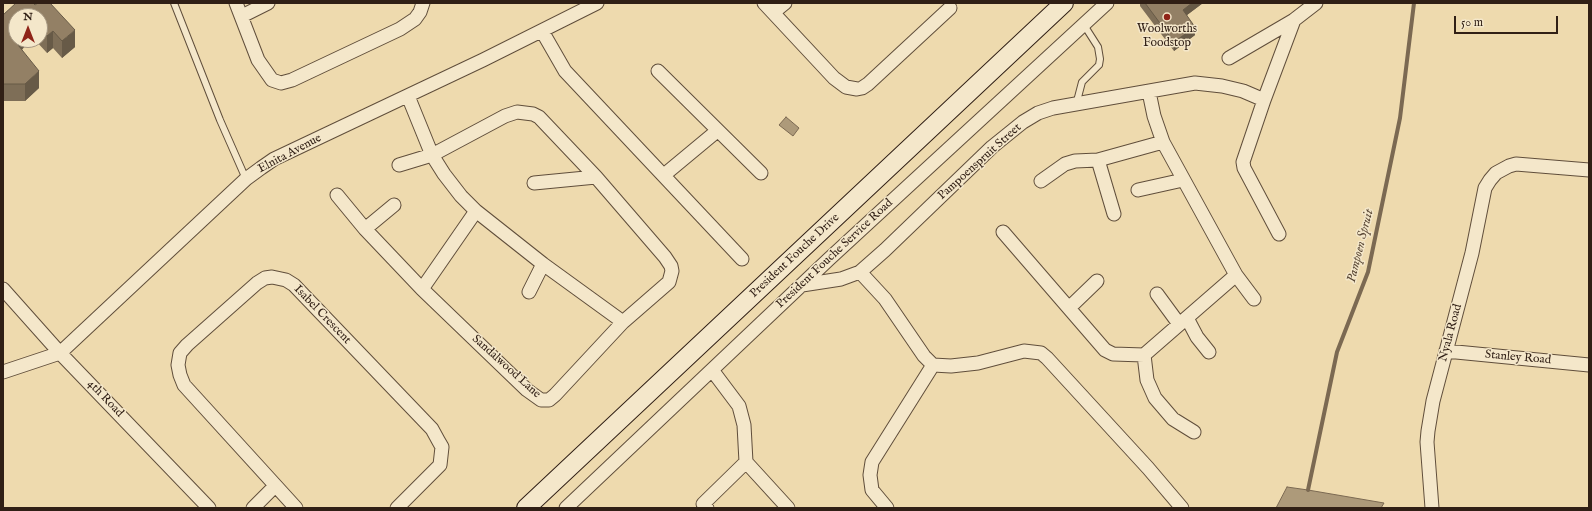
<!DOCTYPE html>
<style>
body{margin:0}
#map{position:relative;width:1592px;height:511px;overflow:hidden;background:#eedaae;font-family:"IM FELL English",serif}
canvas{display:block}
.frame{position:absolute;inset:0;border:4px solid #301f15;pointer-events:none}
.north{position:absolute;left:8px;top:8px;width:40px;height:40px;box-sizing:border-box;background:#f4e7ca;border:1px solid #a69782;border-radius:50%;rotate:0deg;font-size:11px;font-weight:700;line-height:16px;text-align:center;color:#301f15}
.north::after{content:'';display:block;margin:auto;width:14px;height:18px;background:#8f2418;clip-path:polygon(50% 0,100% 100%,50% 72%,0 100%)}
.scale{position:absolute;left:1454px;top:16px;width:104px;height:18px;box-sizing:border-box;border:2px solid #301f15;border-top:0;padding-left:5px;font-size:12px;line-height:14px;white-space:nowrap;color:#301f15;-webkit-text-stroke:3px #f4e7ca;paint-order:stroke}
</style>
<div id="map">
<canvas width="1592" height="511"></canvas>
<div class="frame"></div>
<div class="north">N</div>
<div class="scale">50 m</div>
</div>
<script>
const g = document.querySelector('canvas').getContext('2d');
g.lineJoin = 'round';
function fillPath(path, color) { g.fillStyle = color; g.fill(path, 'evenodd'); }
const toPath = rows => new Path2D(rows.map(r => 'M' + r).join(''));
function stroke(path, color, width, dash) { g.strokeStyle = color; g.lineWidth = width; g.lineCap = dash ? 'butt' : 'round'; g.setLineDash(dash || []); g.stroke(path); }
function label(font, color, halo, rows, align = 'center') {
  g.font = font + ' "IM FELL English",serif'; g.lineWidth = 3; g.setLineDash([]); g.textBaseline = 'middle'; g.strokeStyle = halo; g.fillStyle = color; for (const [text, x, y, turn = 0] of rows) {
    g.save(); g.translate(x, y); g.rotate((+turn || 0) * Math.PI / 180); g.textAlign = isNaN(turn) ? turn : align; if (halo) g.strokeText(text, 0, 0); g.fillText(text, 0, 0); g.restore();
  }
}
const water = toPath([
 [786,117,799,128,793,136,779,125,786,117],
 [1287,487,1308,490,1384,503,1381,508,1276,508,1287,487]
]);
fillPath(water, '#ad9a7a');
stroke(water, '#7b6952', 1);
stroke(toPath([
 [1308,490,1337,352,1368,272,1400,118,1414,3]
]), '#7b6952', 4);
const lane = toPath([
 [174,3,220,120,246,179],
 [1076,105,1082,82,1099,65,1100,59,1098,47,1084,25]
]);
const street = toPath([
 [236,3,258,60,272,80,281,83,292,80,400,29,415,19,420,12,423,3],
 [764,3,834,78,846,87,857,89,862,88,868,84,950,8],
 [774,12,785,3],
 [242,16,268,3],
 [542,31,565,71,742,259],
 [1229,58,1294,20],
 [658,71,761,173],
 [1149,92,1154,116,1163,142,1236,275,1254,299],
 [1264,100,1294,20,1316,3],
 [1098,160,1114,214],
 [399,165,432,155,444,174,461,196,476,211,422,289],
 [664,175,717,131],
 [1041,181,1065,164,1075,161,1098,160,1163,142],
 [534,183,596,177],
 [1138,190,1183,180],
 [337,195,365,229,422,289,527,390,541,400,549,400,555,395,623,322,669,282,672,271,671,266,665,257,596,177,539,117,533,114,517,112,505,116,432,155,408,96],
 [476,211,543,264,623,322],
 [365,229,394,205],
 [1003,232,1105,350,1113,354,1144,355,1236,275],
 [860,272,885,299,924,356,933,365,951,366,978,363,1024,351,1041,353,1047,358,1148,468,1182,508],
 [802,285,841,279,860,272,885,250,992,147,1023,122,1038,113,1053,108,1195,83,1222,86,1243,91,1264,100,1243,162,1244,168,1279,234],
 [3,289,60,353,209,508],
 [529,292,543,264],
 [1157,294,1179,324],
 [1069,308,1097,281],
 [1187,318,1197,337,1209,352],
 [1446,351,1589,365],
 [1144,355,1147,380,1155,398,1173,419,1194,432],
 [712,370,739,406,744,425,746,462,788,508],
 [3,372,60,353,246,179,261,168,274,159,483,60,597,3],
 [253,508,275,486],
 [296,508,184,385,180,375,178,365,180,353,187,345,257,283,265,278,272,277,286,280,294,285,432,429,438,440,442,447,440,465,397,508],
 [566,508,829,259,1107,3],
 [707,508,703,504,746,462],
 [887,508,872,490,870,475,872,462,933,365],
 [1432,508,1427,442,1428,431,1433,401,1472,253,1485,188,1490,180,1496,173,1509,166,1516,164,1589,170]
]);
const secondary = toPath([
 [526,508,1064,3]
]);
stroke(lane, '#604e3b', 8);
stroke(street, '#604e3b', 15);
stroke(secondary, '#301f15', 20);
stroke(lane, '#f4e7ca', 6);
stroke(street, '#f4e7ca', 13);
stroke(secondary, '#f4e7ca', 18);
fillPath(toPath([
 [1140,3,1203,3,1187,15,1195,35,1174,51,1140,6],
 [35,5,75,47,62,58,53,48,47,53,35,40,40,40,40,16,16,16,32,40,22,49,39,88,25,101,3,101,3,15]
]), '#7e6e57');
fillPath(toPath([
 [1192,3,1203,3,1183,18,1183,10],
 [1195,27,1195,35,1174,51,1174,42],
 [75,30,75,47,62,58,62,41],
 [53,31,53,48,47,53,47,36],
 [16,38,16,40,32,40,14,57,14,40],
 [39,71,39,88,25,101,25,84]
]), '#675a47');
const building = toPath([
 [16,3,33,3,35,5,38,3,50,3,75,30,62,41,53,31,47,36,40,28,40,16,16,16,16,38,14,40,39,71,25,84,3,84,3,15,16,3],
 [1145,3,1192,3,1183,10,1195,27,1174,42,1145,3]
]);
fillPath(building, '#938065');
stroke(building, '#675a47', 1);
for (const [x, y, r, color] of [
 [1167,17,4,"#8f2418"]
]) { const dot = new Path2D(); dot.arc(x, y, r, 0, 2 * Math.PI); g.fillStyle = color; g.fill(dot); stroke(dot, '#f4e7ca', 1.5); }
label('12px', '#301f15', '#f4e7ca', [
 ["Woolworths",1167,30],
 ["Foodstop",1167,44]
]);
label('12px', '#301f15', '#f4e7ca', [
 ["Elnita Avenue",290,154,-28],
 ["Pampoenspruit Street",980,162,-42],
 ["President Fouche Service Road",835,254,-43],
 ["President Fouche Drive",795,256,-43],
 ["Isabel Crescent",322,315,46],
 ["Nyala Road",1451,333,-75],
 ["Stanley Road",1518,358,5],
 ["Sandalwood Lane",506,367,42],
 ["4th Road",105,399,46]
]);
label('italic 13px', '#5c4a38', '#f4e7ca', [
 ["Pampoen Spruit",1361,246,-76]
]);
</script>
